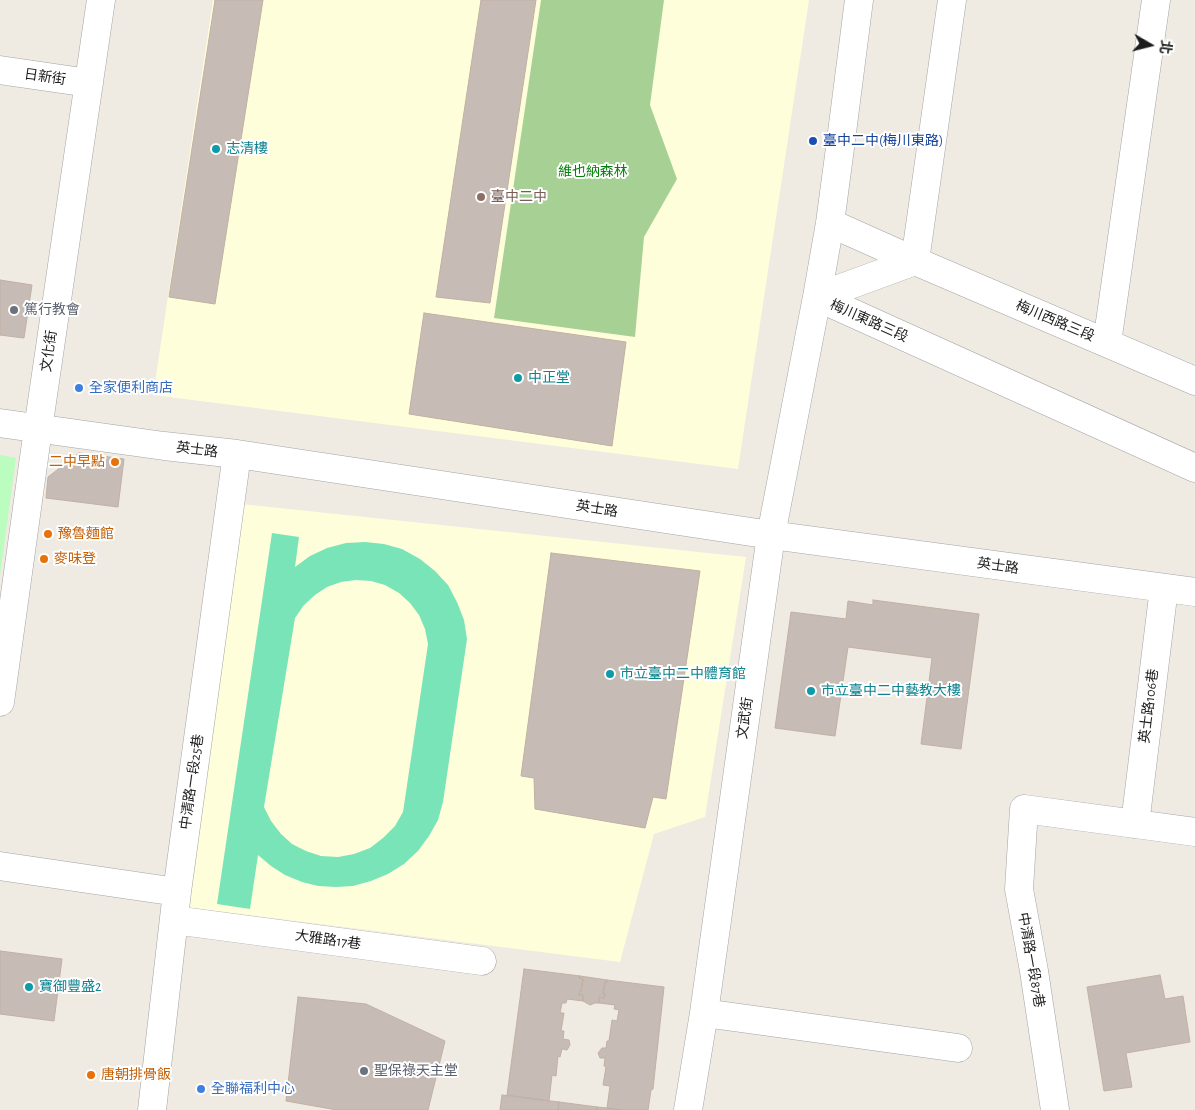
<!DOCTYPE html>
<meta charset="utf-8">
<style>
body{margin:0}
#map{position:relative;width:1195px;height:1110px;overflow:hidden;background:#efeae2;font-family:"Alegreya Sans","Noto Sans TC",sans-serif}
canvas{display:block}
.north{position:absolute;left:1125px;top:20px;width:50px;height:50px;-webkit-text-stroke:4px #fff;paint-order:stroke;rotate:98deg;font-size:14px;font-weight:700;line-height:20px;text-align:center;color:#1d1d1d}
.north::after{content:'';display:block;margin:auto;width:18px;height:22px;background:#1d1d1d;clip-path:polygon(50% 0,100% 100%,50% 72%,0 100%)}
</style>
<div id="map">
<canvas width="1195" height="1110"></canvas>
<div class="north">北</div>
</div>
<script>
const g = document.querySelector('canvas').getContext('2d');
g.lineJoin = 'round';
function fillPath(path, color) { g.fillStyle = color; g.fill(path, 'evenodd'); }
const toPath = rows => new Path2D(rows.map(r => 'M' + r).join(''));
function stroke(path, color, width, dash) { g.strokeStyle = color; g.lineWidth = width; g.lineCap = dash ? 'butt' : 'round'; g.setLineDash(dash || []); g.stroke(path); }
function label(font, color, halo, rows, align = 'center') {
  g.font = font + ' "Alegreya Sans","Noto Sans TC",sans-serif'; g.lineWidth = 4; g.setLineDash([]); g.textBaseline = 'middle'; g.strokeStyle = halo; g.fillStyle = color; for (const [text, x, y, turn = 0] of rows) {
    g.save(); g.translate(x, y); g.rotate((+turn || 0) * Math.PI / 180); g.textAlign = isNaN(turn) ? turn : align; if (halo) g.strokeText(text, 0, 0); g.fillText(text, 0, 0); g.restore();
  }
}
fillPath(toPath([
 [213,0,809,0,738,469,153,395],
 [241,504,746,557,705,817,654,834,620,962,186,907]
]), '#fffedb');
fillPath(toPath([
 [541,0,664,0,650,105,677,179,644,237,635,337,494,318]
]), '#a7d194');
fillPath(toPath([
 [0,455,16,458,0,575]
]), '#bbfdbf');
fillPath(toPath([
 [272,533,299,537,295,567,310,556,327,548,346,543,365,542,384,544,402,549,420,559,435,571,448,585,457,602,464,620,467,639,443,802,438,820,429,836,418,851,404,864,388,874,371,881,353,886,336,887,318,886,302,882,285,875,271,866,258,855,250,909,217,904],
 [356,580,371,581,385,585,399,593,410,603,419,615,425,629,428,644,403,812,395,826,383,838,370,848,354,854,338,857,321,856,306,851,292,844,281,834,271,821,264,807,295,618,304,605,315,595,327,587,341,582]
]), '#7ae4b9');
const building = toPath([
 [215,0,263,0,215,304,169,297,215,0],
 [481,0,536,0,490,303,436,297,481,0],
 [0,280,32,285,24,338,0,335,0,280],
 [424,313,626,342,612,446,409,414,424,313],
 [79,453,124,459,118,507,46,498,48,477,79,453],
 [551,553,700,571,666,799,653,797,645,828,535,809,534,778,521,776,551,553],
 [873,600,979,614,961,749,921,744,932,658,848,647,835,736,775,728,791,612,846,619,848,601,873,605,873,600],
 [0,951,62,959,54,1021,0,1014,0,951],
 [524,969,580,976,579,978,583,979,581,991,580,991,579,995,583,995,583,1001,567,999,566,1003,562,1003,560,1013,564,1013,561,1031,564,1031,563,1039,569,1040,570,1045,567,1050,562,1049,560,1057,558,1056,556,1076,552,1075,549,1101,507,1095,524,969],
 [1160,975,1165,999,1183,996,1190,1042,1126,1053,1132,1087,1104,1091,1087,987,1160,975],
 [580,976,607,980,607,982,605,982,603,994,605,994,604,998,599,997,599,1003,595,1003,590,1005,583,1001,583,995,579,995,580,991,581,991,583,979,579,978,580,976],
 [607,980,664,987,653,1089,651,1090,648,1110,622,1110,607,1108,610,1086,603,1085,606,1067,604,1066,605,1058,600,1058,598,1053,602,1048,606,1048,607,1041,609,1041,612,1020,617,1021,619,1010,614,1009,615,1005,599,1003,599,997,604,998,605,994,603,994,605,982,607,982,607,980],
 [298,997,366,1004,445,1041,428,1110,337,1110,286,1101,298,997],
 [502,1095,559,1102,558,1110,500,1110,502,1095],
 [559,1102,597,1107,597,1110,558,1110,559,1102],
 [597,1107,607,1108,622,1110,597,1110,597,1107]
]);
fillPath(building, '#c7bcb5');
stroke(building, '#c1b0a3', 1);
const minor = toPath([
 [859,0,840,148,830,223,817,297,1195,468],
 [0,70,89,83],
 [830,223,915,261,1195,381],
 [915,261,952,0],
 [1107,343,1156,0],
 [0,423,164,446,237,454,771,535,1195,592],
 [0,702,38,429,101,0],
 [1135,824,1164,588],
 [0,866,177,892],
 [174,920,482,961],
 [704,1013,958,1048],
 [152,1110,177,892,237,454],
 [688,1110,704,1013,771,535,817,297,915,261],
 [1055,1110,1034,971,1019,889,1024,809,1195,832]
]);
stroke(minor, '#a4a4a4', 29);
stroke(minor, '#fff', 28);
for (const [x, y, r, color] of [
 [813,141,5,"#1a4fb4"],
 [216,149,5,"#0f9aa8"],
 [481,197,5,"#8d6e63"],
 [14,310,5,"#6b7280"],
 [518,378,5,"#0f9aa8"],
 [79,388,5,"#3f7fe0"],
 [115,462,5,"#e8710a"],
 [48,534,5,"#e8710a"],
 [44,559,5,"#e8710a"],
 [610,674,5,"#0f9aa8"],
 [811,691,5,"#0f9aa8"],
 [29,987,5,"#0f9aa8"],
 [364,1071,5,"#6b7280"],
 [91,1075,5,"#e8710a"],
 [201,1089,5,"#3f7fe0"]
]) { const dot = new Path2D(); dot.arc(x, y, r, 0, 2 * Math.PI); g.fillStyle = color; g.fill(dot); stroke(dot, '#fff', 2); }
label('14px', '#1d1d1d', '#fff', [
 ["日新街",45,77,8],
 ["梅川東路三段",869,321,24],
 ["梅川西路三段",1055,321,23],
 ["文化街",49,351,-82],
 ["英士路",197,450,7],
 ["英士路",597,509,9],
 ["英士路",998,566,8],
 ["英士路106巷",1149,706,-83],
 ["文武街",745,718,-82],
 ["中清路一段25巷",192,782,-82],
 ["大雅路17巷",328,940,8],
 ["中清路一段87巷",1031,960,80]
]);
label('14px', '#164399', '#fff', [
 ["臺中二中(梅川東路)",823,141]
], 'left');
label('14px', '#0d838f', '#fff', [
 ["志清樓",226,149],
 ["中正堂",528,378],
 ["市立臺中二中體育館",620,674],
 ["市立臺中二中藝教大樓",821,691],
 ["寶御豐盛2",39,987]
], 'left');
label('14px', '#04810c', '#fff', [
 ["維也納森林",593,172]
]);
label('14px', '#785e54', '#fff', [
 ["臺中二中",491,197]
], 'left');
label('14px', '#5b616d', '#fff', [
 ["篤行教會",24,310],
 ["聖保祿天主堂",374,1071]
], 'left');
label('14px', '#366cbe', '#fff', [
 ["全家便利商店",89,388],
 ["全聯福利中心",211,1089]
], 'left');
label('14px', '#c56008', '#fff', [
 ["二中早點",105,462,"right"],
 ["豫魯麵館",58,534],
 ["麥味登",54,559],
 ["唐朝排骨飯",101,1075]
], 'left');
</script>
